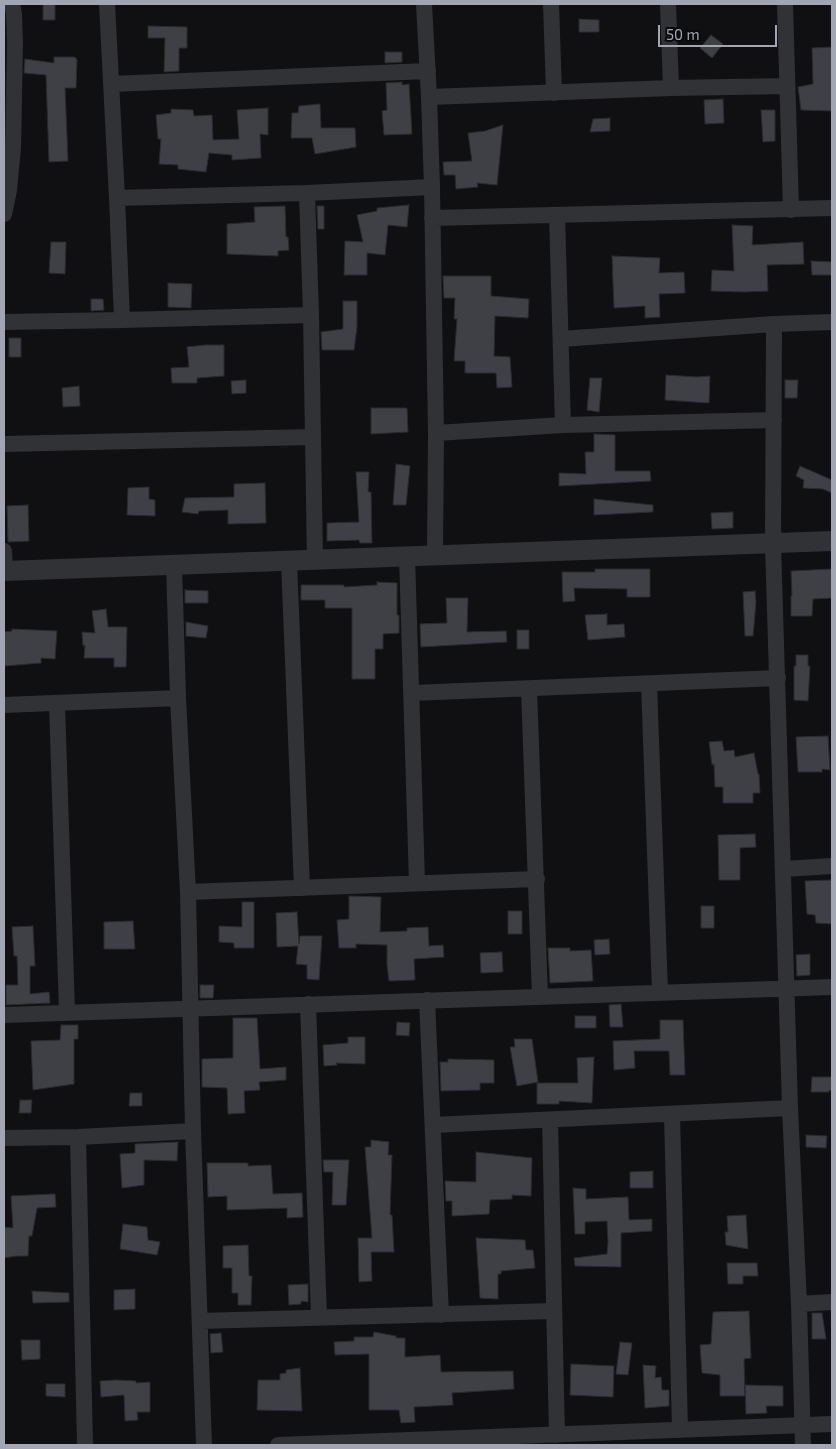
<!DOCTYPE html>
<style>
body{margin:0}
#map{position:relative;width:836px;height:1449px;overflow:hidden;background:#101012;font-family:"Exo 2",sans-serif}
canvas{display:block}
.frame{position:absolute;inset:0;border:5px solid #a2a6b2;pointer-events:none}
.scale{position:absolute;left:658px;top:25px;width:119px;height:22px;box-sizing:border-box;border:2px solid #a2a6b2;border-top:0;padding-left:6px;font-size:15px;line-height:18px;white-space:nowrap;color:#a2a6b2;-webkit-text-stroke:4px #0b0b0d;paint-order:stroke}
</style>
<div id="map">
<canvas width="836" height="1449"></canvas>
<div class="frame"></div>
<div class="scale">50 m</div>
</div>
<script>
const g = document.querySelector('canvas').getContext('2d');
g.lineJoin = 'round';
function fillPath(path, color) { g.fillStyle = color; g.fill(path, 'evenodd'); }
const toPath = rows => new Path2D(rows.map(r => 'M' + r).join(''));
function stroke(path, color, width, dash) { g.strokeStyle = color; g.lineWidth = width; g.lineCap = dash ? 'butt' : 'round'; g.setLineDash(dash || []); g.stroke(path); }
const building = toPath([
 [43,4,55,4,55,20,43,20,43,4],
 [579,19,599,20,599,32,579,32,579,19],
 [148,26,187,27,187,48,179,48,179,71,164,72,165,38,148,38,148,26],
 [711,35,723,44,712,58,700,48,711,35],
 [832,47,832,111,801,110,798,87,813,84,812,48,832,47],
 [385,52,402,52,402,62,385,63,385,52],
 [54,57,75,57,77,60,76,88,65,88,68,161,49,162,46,75,24,73,25,59,54,63,54,57],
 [402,82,402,85,409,84,412,134,384,135,382,111,387,110,386,83,402,82],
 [723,99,724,123,705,124,704,100,723,99],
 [320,104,321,128,355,128,356,147,315,154,312,138,291,138,292,113,298,113,299,106,320,104],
 [268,108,268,135,260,134,261,158,232,160,232,155,209,153,206,172,178,169,178,165,159,164,161,139,158,139,156,115,171,113,171,109,193,110,194,116,212,115,213,140,239,139,237,110,268,108],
 [761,110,775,110,775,141,763,142,761,110],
 [610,118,610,131,590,132,593,119,610,118],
 [503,125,497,185,477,183,478,187,456,189,455,175,444,175,443,162,472,161,468,133,485,131,503,125],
 [409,205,407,227,388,225,385,255,367,253,367,275,344,275,345,241,363,242,357,215,377,211,377,208,409,205],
 [285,206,286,237,288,237,289,250,278,251,278,256,227,254,227,224,255,222,254,207,285,206],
 [317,206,324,206,324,229,318,229,317,206],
 [732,225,753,226,752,245,803,242,804,264,767,265,768,291,744,292,711,291,712,270,734,271,732,225],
 [51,242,66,242,65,274,49,273,51,242],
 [612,256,660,258,659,273,684,272,685,293,659,294,660,317,645,318,645,306,614,308,612,256],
 [811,261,832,262,832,275,812,275,811,261],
 [443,276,491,276,491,296,529,299,528,318,495,316,494,356,510,357,512,387,497,388,496,373,465,373,465,361,454,361,457,319,454,319,455,298,444,298,443,276],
 [168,283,192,284,191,308,168,307,168,283],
 [91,299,103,299,104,310,91,311,91,299],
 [343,301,357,301,357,327,354,350,322,350,321,332,343,329,343,301],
 [9,338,21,338,21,357,9,357,9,338],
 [205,345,224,345,224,376,197,378,197,383,172,383,171,368,189,367,187,347,205,345],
 [666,375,697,377,710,376,709,403,665,400,666,375],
 [590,378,602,378,599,412,587,410,590,378],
 [246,380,246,393,232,394,231,381,246,380],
 [785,380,798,380,797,398,785,398,785,380],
 [79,386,80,406,63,407,62,388,79,386],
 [371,408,407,408,408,432,371,434,371,408],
 [594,434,615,435,615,471,650,471,651,481,559,486,559,473,586,474,585,452,594,452,594,434],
 [396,464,410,466,406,505,393,505,396,464],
 [800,466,832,480,832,493,823,489,803,488,804,480,796,476,800,466],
 [356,472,369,472,368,492,371,492,372,543,360,543,359,540,327,541,327,523,359,522,356,472],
 [265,483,266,523,228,524,228,510,199,511,198,514,182,512,185,498,234,497,234,484,265,483],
 [149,487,149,499,155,500,155,516,127,515,128,488,149,487],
 [594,499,653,505,653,512,594,515,594,499],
 [28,505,29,541,8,542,7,506,28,505],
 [733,512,733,528,712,529,711,513,733,512],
 [595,569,650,569,650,597,627,597,627,589,574,588,575,601,563,602,562,572,595,572,595,569],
 [832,569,832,598,813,599,812,616,791,616,791,596,792,596,791,571,832,569],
 [377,582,397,583,397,615,399,615,399,633,383,634,383,649,375,649,375,679,352,679,352,608,325,608,325,600,301,600,301,585,344,585,344,587,377,585,377,582],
 [185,590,208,591,208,603,185,603,185,590],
 [755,591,756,602,753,636,745,636,743,592,755,591],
 [446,598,468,598,467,632,506,631,507,642,421,647,420,624,447,623,446,598],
 [106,609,108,627,127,627,126,667,114,667,114,658,84,658,85,645,83,646,82,632,95,633,92,611,106,609],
 [607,614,607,625,624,624,625,637,588,640,585,615,607,614],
 [186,622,208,626,206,638,186,636,186,622],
 [12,629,57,631,55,659,41,658,41,663,4,666,4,632,12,631,12,629],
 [517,630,529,630,529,649,517,649,517,630],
 [796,655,808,655,808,666,810,666,808,701,794,700,794,666,796,666,796,655],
 [828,736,830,770,822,769,822,772,798,772,796,737,828,736],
 [722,741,724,751,734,750,735,757,754,753,758,774,759,774,760,793,753,793,753,803,723,803,723,787,715,787,714,764,712,765,709,742,722,741],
 [755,834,756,847,740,848,740,880,719,880,718,835,755,834],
 [832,880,832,924,816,923,815,915,807,914,805,881,832,880],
 [349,896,381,897,380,932,407,931,407,928,428,927,429,946,443,945,444,957,414,959,415,980,389,981,387,965,387,945,356,944,356,948,339,948,337,920,349,919,349,896],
 [242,902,254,902,254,948,234,948,234,943,219,942,219,926,242,927,242,902],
 [701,906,714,906,714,928,701,928,701,906],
 [508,911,522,911,522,934,508,934,508,911],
 [297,912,299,944,300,936,322,936,319,980,307,979,307,965,296,964,298,946,277,947,276,913,297,912],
 [133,921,135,949,104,949,104,922,133,921],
 [33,926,35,966,30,966,30,994,49,992,50,1003,6,1005,6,985,18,985,17,956,14,956,12,927,33,926],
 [609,939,610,954,595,955,594,940,609,939],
 [548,948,570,948,570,951,591,950,593,981,550,983,548,948],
 [502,952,503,972,481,973,480,953,502,952],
 [810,954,810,975,797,976,796,955,810,954],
 [200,985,214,985,213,998,200,998,200,985],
 [621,1004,623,1027,610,1027,609,1005,621,1004],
 [575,1016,596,1016,596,1028,575,1028,575,1016],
 [233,1018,257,1018,260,1069,286,1067,286,1080,259,1082,260,1090,244,1091,245,1113,228,1114,227,1088,202,1087,202,1059,233,1058,233,1018],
 [660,1020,683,1020,685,1075,670,1075,669,1051,634,1051,635,1068,614,1070,613,1041,660,1039,660,1020],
 [397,1022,410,1023,409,1036,396,1035,397,1022],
 [61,1025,78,1025,78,1039,74,1039,74,1084,33,1090,31,1041,60,1040,61,1025],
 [348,1037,365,1037,365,1064,336,1063,337,1065,324,1066,323,1045,348,1043,348,1037],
 [514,1039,532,1039,538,1082,517,1086,510,1047,515,1047,514,1039],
 [594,1057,592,1103,559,1101,559,1104,537,1104,537,1083,578,1083,577,1058,594,1057],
 [448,1059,494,1060,494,1083,480,1083,480,1090,441,1091,440,1062,448,1062,448,1059],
 [812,1077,832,1077,832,1091,829,1090,829,1092,811,1092,812,1077],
 [130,1093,142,1093,142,1106,129,1106,130,1093],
 [20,1100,32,1100,31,1113,19,1113,20,1100],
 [806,1135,827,1136,826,1148,806,1147,806,1135],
 [371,1140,389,1142,388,1155,392,1155,390,1215,392,1215,394,1252,371,1252,372,1281,359,1282,358,1238,372,1238,365,1147,371,1147,371,1140],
 [178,1142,177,1161,144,1160,144,1185,122,1188,120,1154,135,1153,135,1144,178,1142],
 [476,1152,532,1158,531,1196,512,1195,512,1199,490,1200,489,1214,452,1216,452,1201,446,1201,445,1181,476,1182,476,1152],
 [323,1160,349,1160,346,1205,332,1205,333,1172,324,1172,323,1160],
 [207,1163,248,1163,248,1166,271,1165,273,1194,302,1193,303,1217,287,1218,287,1208,227,1210,227,1196,208,1197,207,1163],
 [653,1171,653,1188,630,1188,630,1172,653,1171],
 [573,1188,586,1189,586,1199,628,1197,629,1220,652,1219,652,1231,621,1233,621,1267,575,1266,574,1258,607,1254,608,1242,607,1221,585,1222,585,1234,575,1234,573,1188],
 [53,1194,55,1194,56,1207,37,1208,32,1236,29,1236,28,1256,16,1256,4,1258,4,1227,13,1228,11,1196,53,1194],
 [746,1215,748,1249,726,1245,725,1232,728,1232,727,1216,746,1215],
 [123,1224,147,1227,148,1240,160,1242,157,1255,120,1249,123,1224],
 [476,1238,525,1240,526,1250,533,1250,535,1268,501,1271,501,1274,498,1274,498,1299,480,1298,476,1238],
 [248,1245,249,1276,252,1276,251,1305,238,1305,238,1293,232,1293,232,1268,223,1268,223,1246,248,1245],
 [727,1263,757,1263,758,1276,743,1276,743,1284,728,1284,727,1263],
 [308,1284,308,1302,301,1301,301,1304,289,1305,288,1285,308,1284],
 [135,1289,135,1309,114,1310,114,1290,135,1289],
 [32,1291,69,1293,69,1302,33,1303,32,1291],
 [749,1311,751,1358,744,1359,745,1396,720,1396,720,1375,702,1373,700,1345,711,1344,713,1312,749,1311],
 [812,1313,822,1313,826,1339,812,1339,812,1313],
 [374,1332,396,1336,396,1338,405,1338,405,1357,440,1355,441,1372,513,1371,514,1389,452,1393,453,1405,414,1407,415,1422,401,1423,399,1410,369,1410,369,1354,335,1355,334,1342,354,1341,354,1337,373,1337,374,1332],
 [221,1333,223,1352,211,1353,210,1334,221,1333],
 [21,1340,40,1340,40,1359,22,1360,21,1340],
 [620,1342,632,1343,628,1375,616,1374,620,1342],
 [571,1364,614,1366,613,1397,570,1395,571,1364],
 [643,1365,656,1366,655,1378,661,1377,662,1390,669,1390,669,1406,645,1408,643,1365],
 [300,1368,302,1411,257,1410,258,1380,280,1380,280,1374,286,1373,286,1370,300,1368],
 [116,1380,136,1381,136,1383,150,1382,150,1412,137,1412,138,1420,125,1421,124,1395,101,1397,100,1381,116,1380],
 [46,1384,65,1384,65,1397,46,1396,46,1384],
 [745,1385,783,1386,783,1406,766,1406,767,1413,746,1414,745,1385]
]);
fillPath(building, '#3f4045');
stroke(building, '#2b2a2e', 1);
stroke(toPath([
 [107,4,117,198,122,320],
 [424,4,429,97,432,187,436,433,435,555],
 [551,4,554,93],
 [668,4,671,88],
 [785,4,791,210],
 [111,84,428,71],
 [429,97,671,88,787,86],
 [307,193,311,315,315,560],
 [117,198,307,193,432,187],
 [4,214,9,190,13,148,15,44,14,14,12,4],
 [557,215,563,425],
 [432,218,832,208],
 [4,322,122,320,311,315],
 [774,324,773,544,790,1108,799,1304,803,1445],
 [561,339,774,324,832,322],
 [436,433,563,425,774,420],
 [4,444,312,437],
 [4,551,5,571],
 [407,556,417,883],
 [289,561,302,888],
 [174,564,178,698,188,892,193,1131,204,1445],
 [649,684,660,992],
 [529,689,540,997],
 [412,693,778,678],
 [57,704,67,1012],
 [4,705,178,698],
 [784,869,832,866],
 [188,892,537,879],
 [427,1000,441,1315],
 [308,1004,319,1317],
 [4,1015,832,987],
 [672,1114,680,1430],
 [550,1120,557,1435],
 [433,1125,790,1108],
 [78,1137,85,1445],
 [4,1138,78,1137,193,1131],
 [799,1304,832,1302],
 [200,1321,554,1311],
 [278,1445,832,1424]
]), '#313236', 16);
stroke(toPath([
 [4,571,832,541]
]), '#313236', 20);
</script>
